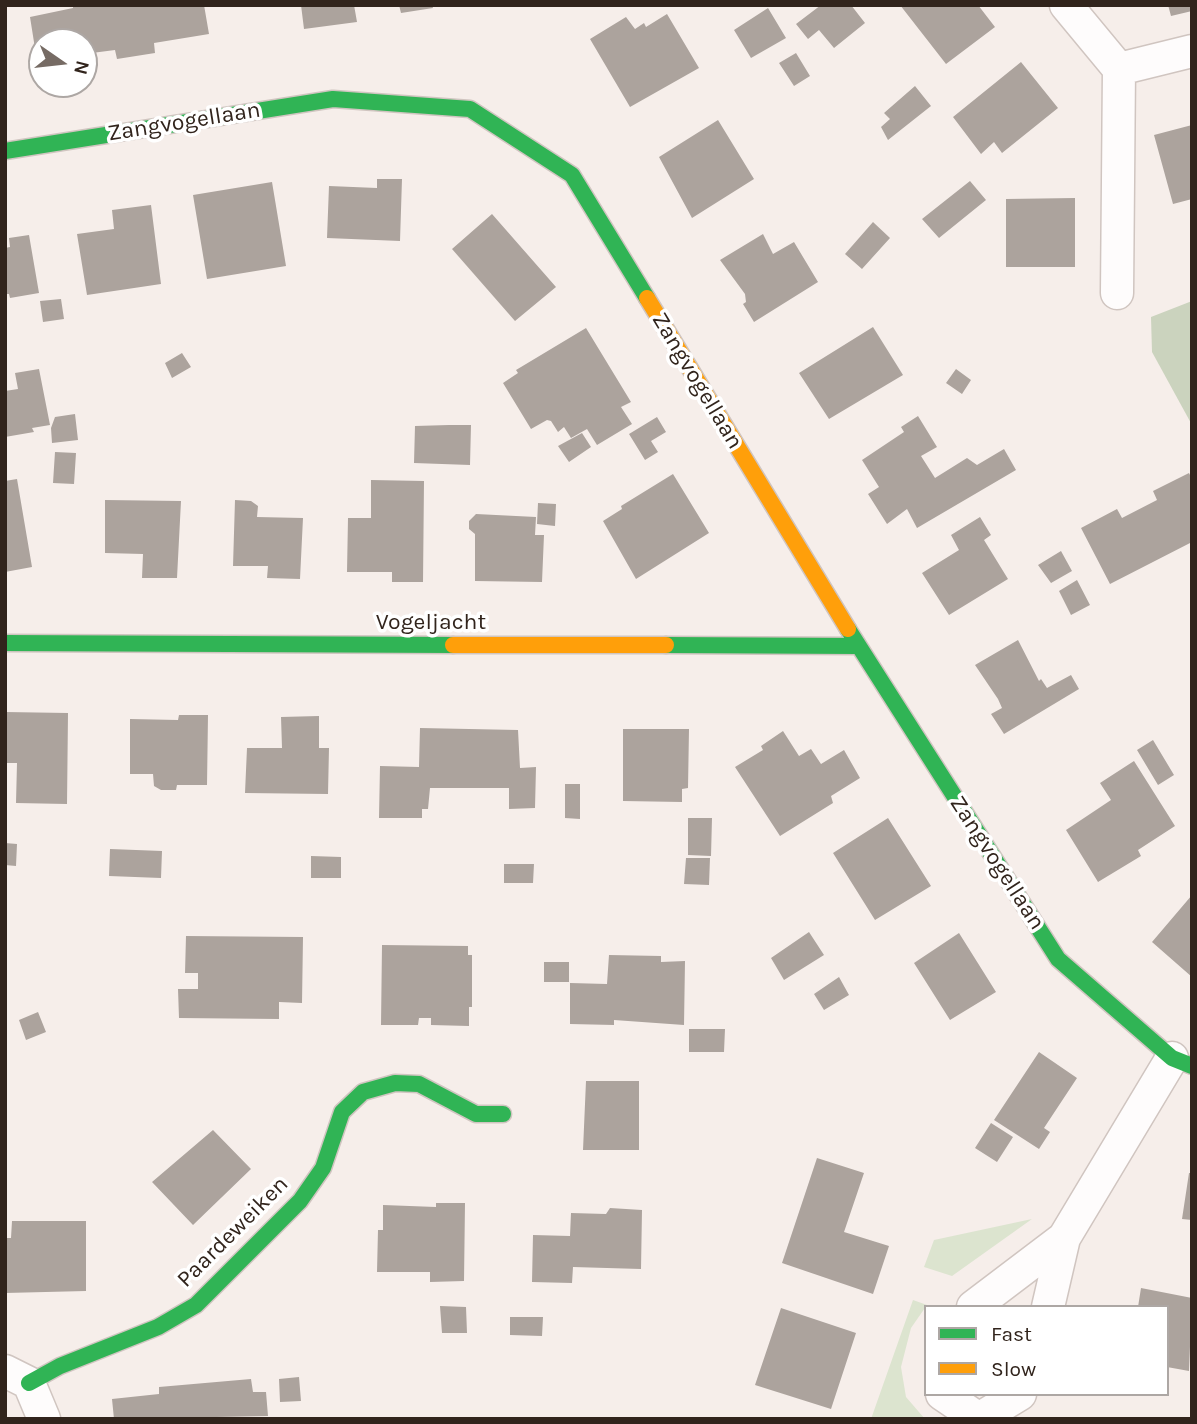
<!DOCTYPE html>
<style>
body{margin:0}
#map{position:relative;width:1197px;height:1424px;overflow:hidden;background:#f6eeea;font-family:Karla,sans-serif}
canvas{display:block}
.frame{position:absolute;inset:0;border:7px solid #31241c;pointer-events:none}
.legend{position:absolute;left:924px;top:1305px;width:245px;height:91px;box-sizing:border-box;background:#fff;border:2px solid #ada7a4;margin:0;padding:9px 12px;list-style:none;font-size:21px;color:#31241c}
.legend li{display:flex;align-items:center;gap:14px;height:35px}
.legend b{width:35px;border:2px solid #ada7a4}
.north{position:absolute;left:28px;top:28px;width:70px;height:70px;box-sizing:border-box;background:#fff;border:2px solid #ada7a4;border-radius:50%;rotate:104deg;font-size:19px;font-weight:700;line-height:28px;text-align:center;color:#31241c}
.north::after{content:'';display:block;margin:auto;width:24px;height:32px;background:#766b64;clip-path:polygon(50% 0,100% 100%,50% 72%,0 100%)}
</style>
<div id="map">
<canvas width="1197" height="1424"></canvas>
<div class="frame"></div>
<ul class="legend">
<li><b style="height:9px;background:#30b455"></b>Fast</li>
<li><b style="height:9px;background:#ff9f0a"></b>Slow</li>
</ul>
<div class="north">N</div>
</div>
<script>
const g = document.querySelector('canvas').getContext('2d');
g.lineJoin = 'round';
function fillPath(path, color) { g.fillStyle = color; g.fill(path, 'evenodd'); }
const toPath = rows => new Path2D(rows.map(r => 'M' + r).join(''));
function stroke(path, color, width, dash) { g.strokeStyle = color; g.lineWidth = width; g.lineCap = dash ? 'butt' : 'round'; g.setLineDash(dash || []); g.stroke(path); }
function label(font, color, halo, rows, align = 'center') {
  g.font = font + ' Karla,sans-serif'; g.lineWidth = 7; g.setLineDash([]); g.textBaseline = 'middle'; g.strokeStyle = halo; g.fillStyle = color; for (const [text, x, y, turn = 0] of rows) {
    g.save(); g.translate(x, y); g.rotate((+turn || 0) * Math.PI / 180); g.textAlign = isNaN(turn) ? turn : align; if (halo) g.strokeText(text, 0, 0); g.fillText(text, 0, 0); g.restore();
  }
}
fillPath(toPath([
 [1032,1219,952,1276,924,1267,934,1240],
 [913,1300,927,1305,911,1328,901,1367,906,1397,925,1419,871,1419]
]), '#dce4cf');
fillPath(toPath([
 [1192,301,1192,425,1152,352,1151,317]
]), '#cbd3be');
fillPath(toPath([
 [73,5,204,5,209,34,154,43,155,53,117,59,115,50,84,54,84,42,42,42,42,60,37,61,30,17,73,8],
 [301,5,354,5,357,22,304,29],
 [399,5,432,5,433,8,401,13],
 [821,5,851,5,865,23,834,48,819,30,808,39,796,24],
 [900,5,978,5,995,27,946,64],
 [1168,5,1192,5,1192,11,1171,16],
 [768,8,786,38,751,58,734,30],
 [667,14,699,68,630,107,590,39,626,17,635,29,644,23,646,27],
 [796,53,810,76,794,86,779,63],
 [1021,62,1058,108,1002,153,994,142,981,154,953,117],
 [915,86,931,106,888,140,881,127,890,119,884,113],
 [718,120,754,179,692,218,659,157],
 [1192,125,1192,199,1173,204,1154,135],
 [377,179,402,179,400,241,327,238,329,186,377,188],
 [970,181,986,200,939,238,922,219],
 [272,182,286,266,207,279,193,195],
 [1075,198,1075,267,1006,267,1006,199],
 [151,205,161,284,87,295,77,234,114,229,112,210],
 [492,214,556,287,515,321,452,249],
 [873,222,890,238,862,269,845,254],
 [763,234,773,254,794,242,818,282,754,322,743,304,746,302,745,294,720,260],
 [29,235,39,293,10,298,9,294,5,294,5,248,10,247,9,238],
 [61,299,64,319,43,322,40,301],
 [873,327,903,375,829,419,799,373],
 [586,328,631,402,621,407,632,424,597,445,587,429,571,438,564,427,558,432,551,421,547,420,531,429,503,383,518,373,516,370],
 [182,353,191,367,172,378,165,363],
 [39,369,50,425,32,428,34,432,5,437,5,391,18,389,15,373],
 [956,369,971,380,962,394,946,383],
 [75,414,78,440,52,443,51,428,55,417],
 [918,416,937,447,921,456,935,478,967,458,977,465,1004,449,1016,470,917,528,907,509,887,524,868,494,879,487,862,460,904,432,901,427],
 [657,417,666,432,651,441,658,452,645,460,629,434],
 [449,425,471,425,470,465,414,463,415,426],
 [582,433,591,447,569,462,558,446],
 [55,452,76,453,74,484,53,483],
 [1189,473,1192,479,1192,542,1110,584,1081,528,1117,509,1122,518,1157,500,1153,491],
 [673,474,709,533,636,579,603,521,622,509,621,506],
 [17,479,32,567,5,572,5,481],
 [371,480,424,481,423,582,392,582,392,572,347,572,348,518,371,518],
 [105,500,181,501,177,578,142,578,143,554,105,553],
 [235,500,251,501,258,506,257,517,303,518,300,579,267,578,268,566,233,566],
 [538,503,556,504,555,526,537,524],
 [476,514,536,517,535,535,544,535,542,582,475,581,475,534,469,529,469,521],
 [980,517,991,535,984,540,1008,579,949,615,922,573,959,550,951,535],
 [1061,551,1072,571,1051,583,1038,565],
 [1077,580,1090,605,1071,615,1059,591],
 [1018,640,1039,681,1041,679,1047,688,1071,675,1079,689,1004,734,991,714,1002,708,998,699,975,665],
 [5,712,68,713,67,804,16,803,17,763,5,763],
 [179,715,208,715,207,785,177,785,176,790,161,790,154,786,153,774,130,774,130,719,178,720],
 [319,716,319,748,329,748,328,794,245,793,247,748,282,748,281,717],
 [420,728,518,730,520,768,536,767,535,808,509,809,509,788,430,788,428,809,422,809,422,818,379,818,380,766,419,767],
 [623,729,689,729,688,788,682,789,682,802,623,801],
 [783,731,799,756,811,749,821,764,844,750,860,778,831,796,833,803,780,836,735,767,763,750,761,746],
 [1153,740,1174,775,1158,785,1137,750],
 [1134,761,1175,826,1138,850,1141,856,1098,882,1066,830,1111,800,1100,783],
 [565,784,580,784,580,819,565,818],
 [688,818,712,818,711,856,688,855],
 [888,818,931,886,875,920,833,853],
 [5,843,17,844,16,866,5,865],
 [110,849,162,851,161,878,109,876],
 [311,856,341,857,341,878,311,878],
 [686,858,710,858,709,885,684,884],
 [504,864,534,864,533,883,504,883],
 [1192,895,1192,977,1152,942],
 [809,932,824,955,784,980,771,958],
 [959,933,996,992,950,1020,914,963],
 [186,936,303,937,302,1003,279,1002,279,1019,179,1018,178,989,198,989,198,973,185,973],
 [382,945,468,946,468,955,472,955,472,1007,469,1007,469,1026,431,1025,431,1018,419,1018,418,1025,381,1025],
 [609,955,661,956,661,962,685,961,684,1025,614,1020,614,1025,570,1024,570,983,607,984],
 [544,962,569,962,569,982,544,982],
 [839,977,849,995,824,1010,814,994],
 [38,1012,46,1032,26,1040,19,1020],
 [689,1029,725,1029,724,1052,689,1052],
 [1039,1052,1077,1078,1044,1128,1050,1132,1039,1149,994,1120],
 [586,1081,639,1081,639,1150,583,1150],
 [991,1123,1013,1137,997,1162,975,1148],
 [213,1130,251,1169,193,1225,152,1182],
 [817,1158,864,1173,844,1232,889,1246,873,1294,782,1263],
 [1189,1173,1192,1173,1192,1220,1182,1219],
 [436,1203,465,1203,464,1281,430,1282,430,1272,377,1272,378,1230,383,1230,383,1205,436,1207],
 [610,1208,642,1210,641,1269,573,1267,572,1283,532,1282,533,1235,570,1236,571,1213,606,1214],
 [12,1221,86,1221,86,1291,5,1293,5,1238,11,1238],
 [1141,1288,1192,1298,1189,1371,1167,1367,1167,1307,1138,1307],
 [440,1306,466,1307,467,1333,442,1333],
 [781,1308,856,1333,831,1409,755,1385],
 [510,1317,543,1317,542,1336,510,1335],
 [299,1377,301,1401,280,1402,279,1379],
 [251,1379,253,1392,266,1392,268,1416,114,1419,112,1399,159,1394,159,1387]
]), '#aca39d');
const street = toPath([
 [1066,5,1119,69,1192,51],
 [1117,293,1119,69],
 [973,1307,1064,1238],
 [1048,1307,1064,1238,1172,1058],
 [5,1371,29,1383,44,1419],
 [942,1394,979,1419],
 [979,1419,1020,1394]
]);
const fast = toPath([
 [5,151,333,99,470,109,572,175,647,298],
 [848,629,1058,959,1172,1058,1192,1066],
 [5,643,453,645],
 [666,645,858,646],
 [29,1383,60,1366,158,1327,196,1305,300,1201,323,1168,342,1112,363,1092,395,1083,419,1084,476,1114,503,1114]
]);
const slow = toPath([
 [647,298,848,629],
 [453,645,666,645]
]);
stroke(street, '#d0c5c0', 35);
stroke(fast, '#d0c5c0', 19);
stroke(slow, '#d0c5c0', 19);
stroke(street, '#fefcfc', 32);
stroke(fast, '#30b455', 16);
stroke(slow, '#ff9f0a', 16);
label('23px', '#31241c', '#fff', [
 ["Zangvogellaan",184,122,-9],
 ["Zangvogellaan",697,381,59],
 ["Vogeljacht",431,622],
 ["Zangvogellaan",997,863,57],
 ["Paardeweiken",233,1232,-45]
]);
</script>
